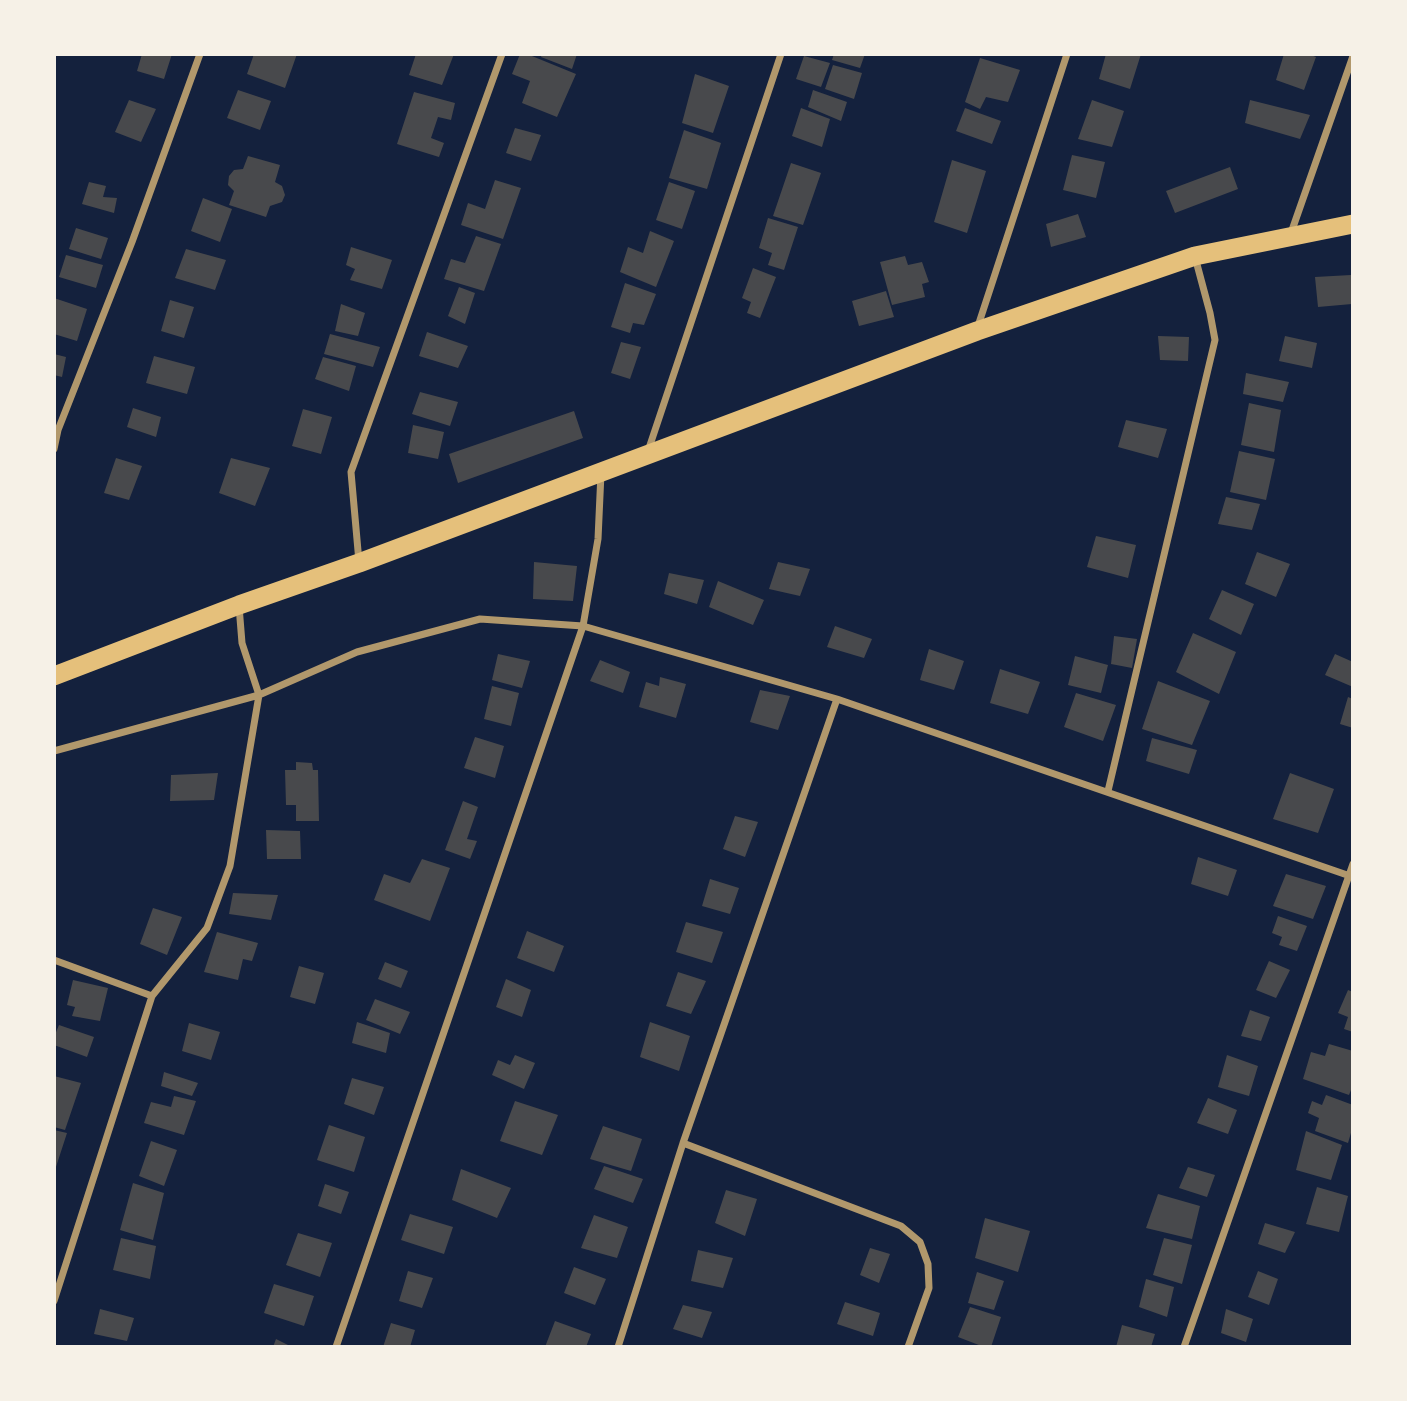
<!DOCTYPE html>
<style>
body{margin:0}
#map{position:relative;width:1407px;height:1401px;overflow:hidden;background:#14213d;font-family:"Roboto Condensed",sans-serif}
canvas{display:block}
.frame{position:absolute;inset:0;border:56px solid #f6f1e7;pointer-events:none}
</style>
<div id="map">
<canvas width="1407" height="1401"></canvas>
<div class="frame"></div>
</div>
<script>
const g = document.querySelector('canvas').getContext('2d');
g.lineJoin = 'round';
function fillPath(path, color) { g.fillStyle = color; g.fill(path, 'evenodd'); }
const toPath = rows => new Path2D(rows.map(r => 'M' + r).join(''));
function stroke(path, color, width, dash) { g.strokeStyle = color; g.lineWidth = width; g.lineCap = dash ? 'butt' : 'round'; g.setLineDash(dash || []); g.stroke(path); }
fillPath(toPath([
 [142,54,172,54,164,79,137,71],
 [254,54,297,54,285,88,247,74],
 [416,54,454,54,442,85,409,75],
 [520,54,527,54,576,74,557,117,522,103,530,81,512,74],
 [542,54,577,54,572,69,541,57],
 [834,54,865,54,860,68,832,60],
 [1106,54,1141,54,1130,89,1099,79],
 [1284,54,1308,54,1316,57,1304,90,1276,80],
 [804,56,830,63,821,87,796,79],
 [980,58,1020,70,1008,102,986,97,980,109,965,102],
 [833,65,862,73,854,99,825,89],
 [695,74,729,86,713,133,682,123],
 [238,90,271,101,260,130,227,118],
 [813,90,847,102,841,121,808,107],
 [414,92,455,103,451,120,438,117,431,138,444,143,439,157,397,144],
 [129,100,156,109,141,142,115,132],
 [1092,100,1124,111,1112,147,1078,139],
 [1250,100,1310,115,1300,139,1245,123],
 [801,108,830,119,822,147,792,136],
 [965,108,1001,121,992,144,956,131],
 [515,128,541,135,531,161,506,153],
 [684,130,721,143,707,189,669,178],
 [1072,155,1105,162,1096,198,1063,190],
 [248,156,280,165,275,182,282,186,285,195,282,202,270,206,266,217,229,205,234,191,228,185,229,176,234,170,243,169],
 [952,160,986,171,967,233,934,222],
 [791,163,821,173,803,225,773,216],
 [1230,167,1238,189,1175,213,1166,191],
 [495,180,521,188,503,239,461,225,468,203,485,209],
 [89,182,106,186,103,197,117,198,114,213,82,204],
 [669,182,695,191,682,229,656,220],
 [203,198,232,209,220,242,191,231],
 [1078,214,1086,237,1051,247,1046,224],
 [768,218,798,227,784,270,768,265,772,253,759,248],
 [76,228,108,238,101,259,69,249],
 [650,231,674,241,656,287,620,272,628,247,643,253],
 [476,236,501,244,484,291,444,279,451,259,465,263],
 [351,247,392,260,382,289,350,280,355,269,346,265],
 [186,249,226,260,215,290,175,278],
 [66,255,103,265,96,288,59,277],
 [905,256,908,265,922,262,929,282,922,284,925,297,892,305,880,262],
 [753,268,776,277,760,318,747,313,751,302,742,298],
 [1351,275,1352,304,1318,307,1315,277],
 [625,283,656,294,644,325,633,323,630,333,611,327],
 [459,287,475,293,465,324,448,316],
 [886,291,894,317,859,326,852,301],
 [54,298,87,309,77,341,54,334],
 [170,300,194,307,184,338,161,331],
 [341,304,365,313,358,336,335,331],
 [427,332,468,346,458,368,419,356],
 [330,334,380,347,373,367,324,354],
 [1158,336,1189,337,1188,361,1160,360],
 [1285,336,1317,343,1312,368,1279,361],
 [621,342,641,347,630,379,611,373],
 [54,354,66,357,62,377,54,375],
 [154,356,195,367,187,394,146,383],
 [323,357,356,366,349,391,315,379],
 [1246,373,1289,382,1283,402,1243,394],
 [420,392,458,402,450,426,412,414],
 [1249,403,1281,410,1274,452,1241,445],
 [133,408,161,417,156,437,127,427],
 [303,409,332,417,321,454,292,446],
 [574,411,583,438,458,483,449,454],
 [1126,420,1167,429,1158,458,1118,447],
 [413,425,444,432,438,459,408,453],
 [1239,451,1275,459,1266,500,1230,492],
 [116,458,142,466,129,500,104,493],
 [231,458,270,468,255,506,219,493],
 [1226,497,1260,504,1252,530,1218,524],
 [1096,536,1136,545,1128,578,1087,567],
 [1257,552,1290,564,1276,597,1245,584],
 [534,562,577,566,573,601,533,599],
 [778,562,810,569,800,596,769,589],
 [669,573,704,580,697,604,664,594],
 [718,581,764,600,753,625,709,607],
 [1222,590,1254,604,1241,635,1209,619],
 [835,626,872,639,864,658,827,647],
 [1193,633,1236,652,1219,694,1176,672],
 [1114,636,1137,639,1132,668,1111,664],
 [929,649,964,661,954,690,920,680],
 [498,654,530,661,522,688,492,680],
 [1335,654,1353,662,1353,687,1325,675],
 [1075,656,1108,665,1101,693,1068,685],
 [600,660,630,672,623,693,590,681],
 [1000,669,1040,682,1028,714,990,703],
 [660,677,686,684,676,718,639,707,646,682,659,686],
 [1158,681,1210,701,1192,745,1142,729],
 [492,686,519,693,511,726,484,719],
 [760,690,790,696,778,730,750,722],
 [1076,693,1116,705,1103,741,1064,727],
 [1348,697,1353,699,1353,728,1340,724],
 [475,737,504,746,495,778,464,768],
 [1152,738,1197,750,1189,774,1146,761],
 [296,762,312,763,313,770,318,770,319,821,296,821,296,805,286,805,285,770,296,770],
 [218,773,214,800,170,801,171,775],
 [1290,773,1334,789,1318,833,1273,819],
 [463,801,478,807,467,839,477,841,470,859,445,850],
 [735,816,758,822,745,857,723,849],
 [266,830,300,831,301,859,267,859],
 [1198,857,1237,870,1228,896,1191,884],
 [422,859,450,868,430,921,374,900,384,874,410,883],
 [1286,874,1326,886,1313,919,1273,906],
 [710,879,739,888,730,914,702,906],
 [233,893,278,895,271,920,229,914],
 [153,908,182,917,167,955,140,944],
 [1278,916,1307,926,1297,951,1279,945,1282,937,1272,933],
 [686,922,723,932,712,963,676,952],
 [527,931,564,946,554,972,517,958],
 [217,932,258,943,252,961,243,959,238,980,204,972],
 [1269,961,1290,970,1276,998,1256,990],
 [385,962,408,971,401,988,378,979],
 [299,966,324,973,315,1004,290,997],
 [678,972,706,981,691,1014,666,1006],
 [506,979,531,990,522,1017,496,1007],
 [73,980,108,988,100,1021,72,1016,75,1007,67,1005],
 [1348,990,1353,992,1353,1032,1344,1029,1348,1017,1338,1013],
 [375,999,410,1012,400,1034,366,1020],
 [1250,1010,1270,1017,1261,1041,1241,1036],
 [357,1022,390,1033,386,1053,352,1043],
 [650,1022,690,1036,679,1071,640,1057],
 [189,1023,220,1032,211,1060,182,1051],
 [59,1025,94,1037,87,1057,54,1045,54,1037],
 [1329,1044,1353,1051,1353,1085,1349,1095,1303,1079,1311,1052,1325,1056],
 [515,1055,535,1063,524,1089,492,1075,498,1060,510,1065],
 [1227,1055,1258,1066,1249,1096,1218,1087],
 [164,1072,198,1083,192,1096,161,1086],
 [54,1076,81,1083,65,1130,54,1127],
 [352,1078,384,1087,374,1115,344,1104],
 [1326,1095,1353,1105,1353,1126,1348,1143,1315,1131,1319,1118,1308,1113,1312,1101,1322,1105],
 [174,1096,196,1101,184,1135,144,1123,151,1102,171,1107],
 [1208,1098,1237,1110,1228,1134,1197,1123],
 [515,1101,558,1115,542,1155,500,1141],
 [329,1125,365,1137,354,1172,317,1160],
 [603,1126,642,1139,631,1171,590,1159],
 [54,1130,67,1133,55,1170,54,1170],
 [1306,1131,1342,1145,1331,1180,1296,1170],
 [151,1141,177,1150,164,1186,139,1176],
 [604,1166,643,1179,633,1203,594,1189],
 [1188,1167,1215,1175,1207,1197,1179,1188],
 [461,1169,511,1188,497,1218,452,1200],
 [133,1183,164,1193,153,1240,120,1230],
 [325,1184,349,1192,341,1214,318,1206],
 [1317,1187,1348,1196,1339,1232,1306,1224],
 [726,1190,757,1199,745,1236,715,1223],
 [1158,1194,1200,1206,1192,1239,1146,1228],
 [410,1214,453,1227,444,1254,401,1240],
 [594,1215,628,1227,617,1258,581,1248],
 [985,1218,1030,1231,1018,1272,975,1258],
 [1265,1223,1295,1232,1285,1253,1258,1244],
 [298,1233,332,1243,320,1277,286,1265],
 [121,1238,156,1246,150,1279,113,1270],
 [1164,1238,1192,1245,1182,1284,1153,1275],
 [870,1248,890,1254,879,1283,860,1275],
 [698,1250,733,1258,723,1288,691,1281],
 [574,1267,606,1279,595,1305,564,1293],
 [408,1271,433,1278,422,1308,399,1301],
 [1258,1271,1278,1279,1269,1305,1248,1297],
 [977,1272,1004,1281,994,1310,968,1303],
 [1146,1279,1174,1287,1167,1317,1139,1307],
 [274,1284,314,1296,304,1326,264,1313],
 [845,1302,880,1313,873,1336,837,1324],
 [683,1305,712,1312,702,1338,673,1329],
 [970,1307,1001,1317,991,1347,984,1347,958,1337],
 [100,1309,134,1318,127,1341,94,1334],
 [1226,1309,1253,1319,1246,1342,1221,1333],
 [555,1321,591,1334,586,1347,545,1347],
 [391,1323,415,1330,410,1347,383,1347],
 [1122,1325,1155,1334,1151,1347,1116,1347],
 [276,1339,292,1347,273,1347]
]), '#48494c');
stroke(toPath([
 [1291,233,1353,56],
 [978,326,1067,54],
 [54,449,58,430,132,242,200,54],
 [648,451,781,54],
 [359,562,351,472,502,54],
 [54,751,259,695,357,652,480,619,583,626,837,699,1353,877],
 [1108,791,1215,340,1210,313,1195,257],
 [54,960,152,996],
 [683,1143,901,1226,920,1242,928,1264,929,1288,908,1347],
 [54,1301,152,996,207,928,230,866,259,695,242,643,239,606],
 [336,1347,583,626,598,539,601,473],
 [618,1347,683,1143,837,699],
 [1184,1347,1353,864]
]), '#b1986c', 7);
stroke(toPath([
 [54,676,239,605,359,563,977,331,1195,256,1353,224]
]), '#e5c07b', 19);
</script>
